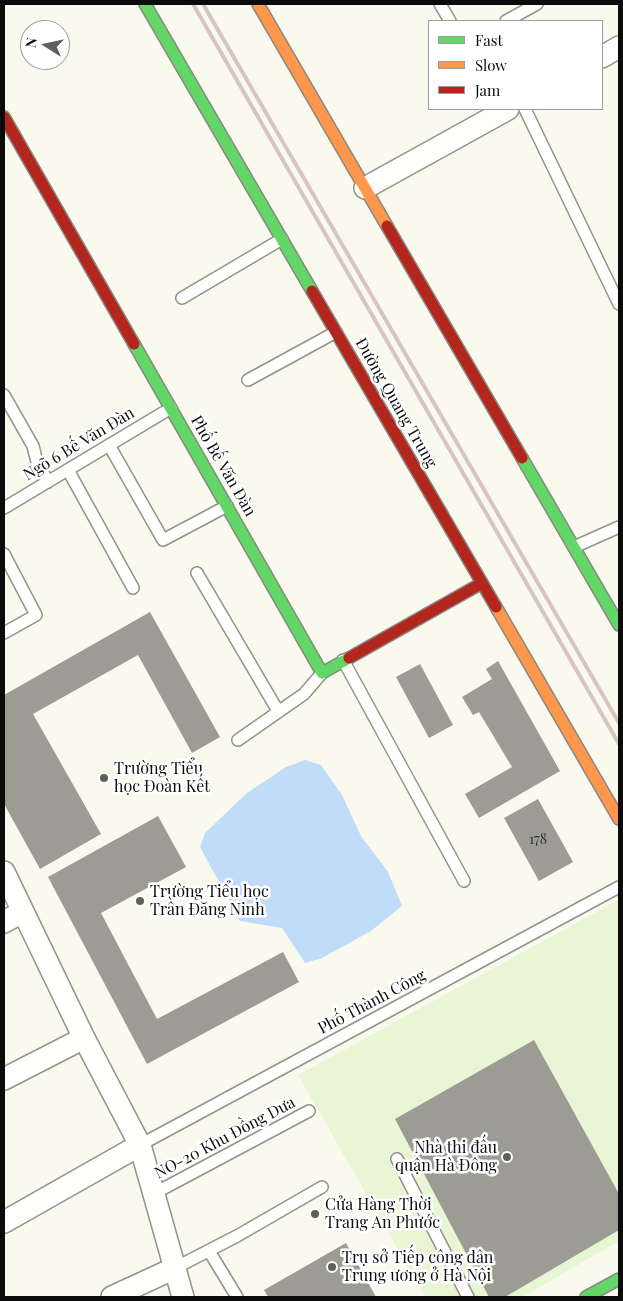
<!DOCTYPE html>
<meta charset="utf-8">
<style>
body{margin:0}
#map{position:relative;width:623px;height:1301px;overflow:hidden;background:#faf9ee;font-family:"Playfair Display",serif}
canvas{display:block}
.frame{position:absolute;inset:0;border:5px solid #0b0b0b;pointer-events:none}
.legend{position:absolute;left:428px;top:20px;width:175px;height:90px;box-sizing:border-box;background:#fff;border:1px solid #9d9d9d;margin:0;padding:6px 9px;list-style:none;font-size:15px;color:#0b0b0b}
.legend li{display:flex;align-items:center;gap:10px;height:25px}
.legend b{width:25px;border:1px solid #9d9d9d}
.north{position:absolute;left:20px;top:20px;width:50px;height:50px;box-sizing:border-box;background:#fff;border:1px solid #9d9d9d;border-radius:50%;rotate:280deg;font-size:14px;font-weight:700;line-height:20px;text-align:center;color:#0b0b0b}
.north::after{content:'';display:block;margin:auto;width:18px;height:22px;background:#5f5e5a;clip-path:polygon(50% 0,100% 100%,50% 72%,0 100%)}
</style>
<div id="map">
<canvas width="623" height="1301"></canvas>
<div class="frame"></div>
<ul class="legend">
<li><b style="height:6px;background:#63d668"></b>Fast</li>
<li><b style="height:6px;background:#ff974d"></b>Slow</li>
<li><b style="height:6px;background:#b3261e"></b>Jam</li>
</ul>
<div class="north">N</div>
</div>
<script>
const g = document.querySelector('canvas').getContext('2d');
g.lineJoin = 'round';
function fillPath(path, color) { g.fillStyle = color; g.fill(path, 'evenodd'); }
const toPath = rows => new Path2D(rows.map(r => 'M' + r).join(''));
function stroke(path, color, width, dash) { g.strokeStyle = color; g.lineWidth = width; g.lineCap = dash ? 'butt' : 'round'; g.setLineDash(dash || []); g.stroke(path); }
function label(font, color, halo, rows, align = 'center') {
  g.font = font + ' "Playfair Display",serif'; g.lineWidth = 5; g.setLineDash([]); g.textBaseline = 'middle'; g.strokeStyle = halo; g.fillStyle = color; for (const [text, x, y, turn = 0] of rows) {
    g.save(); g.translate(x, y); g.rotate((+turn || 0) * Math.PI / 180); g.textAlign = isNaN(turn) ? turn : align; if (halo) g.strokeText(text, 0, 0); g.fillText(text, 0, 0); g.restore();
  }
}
fillPath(toPath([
 [618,900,619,1241,523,1297,425,1297,298,1075]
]), '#e8f6d5');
fillPath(toPath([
 [305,760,321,765,342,795,361,836,388,872,402,906,371,931,322,958,305,963,282,928,240,921,200,847,205,833,247,793,286,767]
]), '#c0dcf8');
fillPath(toPath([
 [150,612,220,737,192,753,138,655,33,714,101,834,40,869,4,804,4,695],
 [498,661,560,771,479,818,465,794,512,767,479,712,473,715,462,697,492,679,486,669],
 [420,664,453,725,429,738,396,677],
 [538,799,573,862,539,881,504,818],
 [158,816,186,867,101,913,157,1019,283,952,299,982,147,1064,48,877],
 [534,1040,619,1194,619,1230,505,1297,489,1297,395,1119],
 [346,1243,376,1297,268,1297,264,1290]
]), '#9c9b94');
const lane = toPath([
 [440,4,450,21],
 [506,21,537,4],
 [525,109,619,304],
 [182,298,282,239],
 [248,380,336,332],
 [4,395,33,446,37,462,48,482],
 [109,445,163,540,227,506],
 [68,470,133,588],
 [4,508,171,408],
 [574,547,619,527],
 [4,554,36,615,4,633],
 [197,573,278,711],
 [343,660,464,881],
 [238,740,304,694,322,673],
 [140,1145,619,887],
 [397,1159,468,1297],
 [155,1193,309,1111],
 [209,1251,237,1297],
 [175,1268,237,1236,322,1187]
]);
const street = toPath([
 [602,57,619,47],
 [365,188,508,109],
 [4,872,84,1038,140,1145,183,1297],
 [4,922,22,912],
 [4,1079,84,1038],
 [4,1222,140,1145],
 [112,1297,175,1268]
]);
const fast = toPath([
 [145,4,312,291],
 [134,344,322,673,349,658],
 [522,458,619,625],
 [586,1297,619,1279]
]);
const slow = toPath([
 [258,4,387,226],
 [496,607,619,819]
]);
const jam = toPath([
 [4,117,134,344],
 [387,226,522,458],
 [312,291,496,607],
 [349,658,482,583]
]);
stroke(lane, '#93928d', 14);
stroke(street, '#93928d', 24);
stroke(fast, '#898984', 14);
stroke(slow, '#898984', 14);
stroke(jam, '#898984', 14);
stroke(lane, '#fefefc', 11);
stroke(street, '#fefefc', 21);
stroke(fast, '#63d668', 11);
stroke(slow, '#ff974d', 11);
stroke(jam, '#b3261e', 11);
stroke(toPath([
 [193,4,619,744],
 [203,4,619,723]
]), '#d8c5c0', 4);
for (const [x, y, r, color] of [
 [104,778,5,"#5f5e5a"],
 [140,901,5,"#5f5e5a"],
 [507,1157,5,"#5f5e5a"],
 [315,1214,5,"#5f5e5a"],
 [332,1267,5,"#5f5e5a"]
]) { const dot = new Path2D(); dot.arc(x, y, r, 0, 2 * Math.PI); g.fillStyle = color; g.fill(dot); stroke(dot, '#fff', 2); }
label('14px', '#2f2f2d', null, [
 ["178",538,840]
]);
label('16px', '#0b0b0b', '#fff', [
 ["Đường Quang Trung",396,403,60],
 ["Ngõ 6 Bế Văn Đàn",79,444,-31],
 ["Phố Bế Văn Đàn",223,466,60],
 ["Phố Thành Công",372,1002,-28],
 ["NO-20 Khu Đồng Dưa",225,1138,-28]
]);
label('16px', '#0b0b0b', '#fff', [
 ["Trường Tiểu",114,769],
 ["học Đoàn Kết",114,787],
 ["Trường Tiểu học",150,892],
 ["Trần Đăng Ninh",150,910],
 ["Nhà thi đấu",497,1148,"right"],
 ["quận Hà Đông",497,1166,"right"],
 ["Cửa Hàng Thời",325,1205],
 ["Trang An Phước",325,1223],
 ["Trụ sở Tiếp công dân",342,1258],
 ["Trung ương ở Hà Nội",342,1276]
], 'left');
</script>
